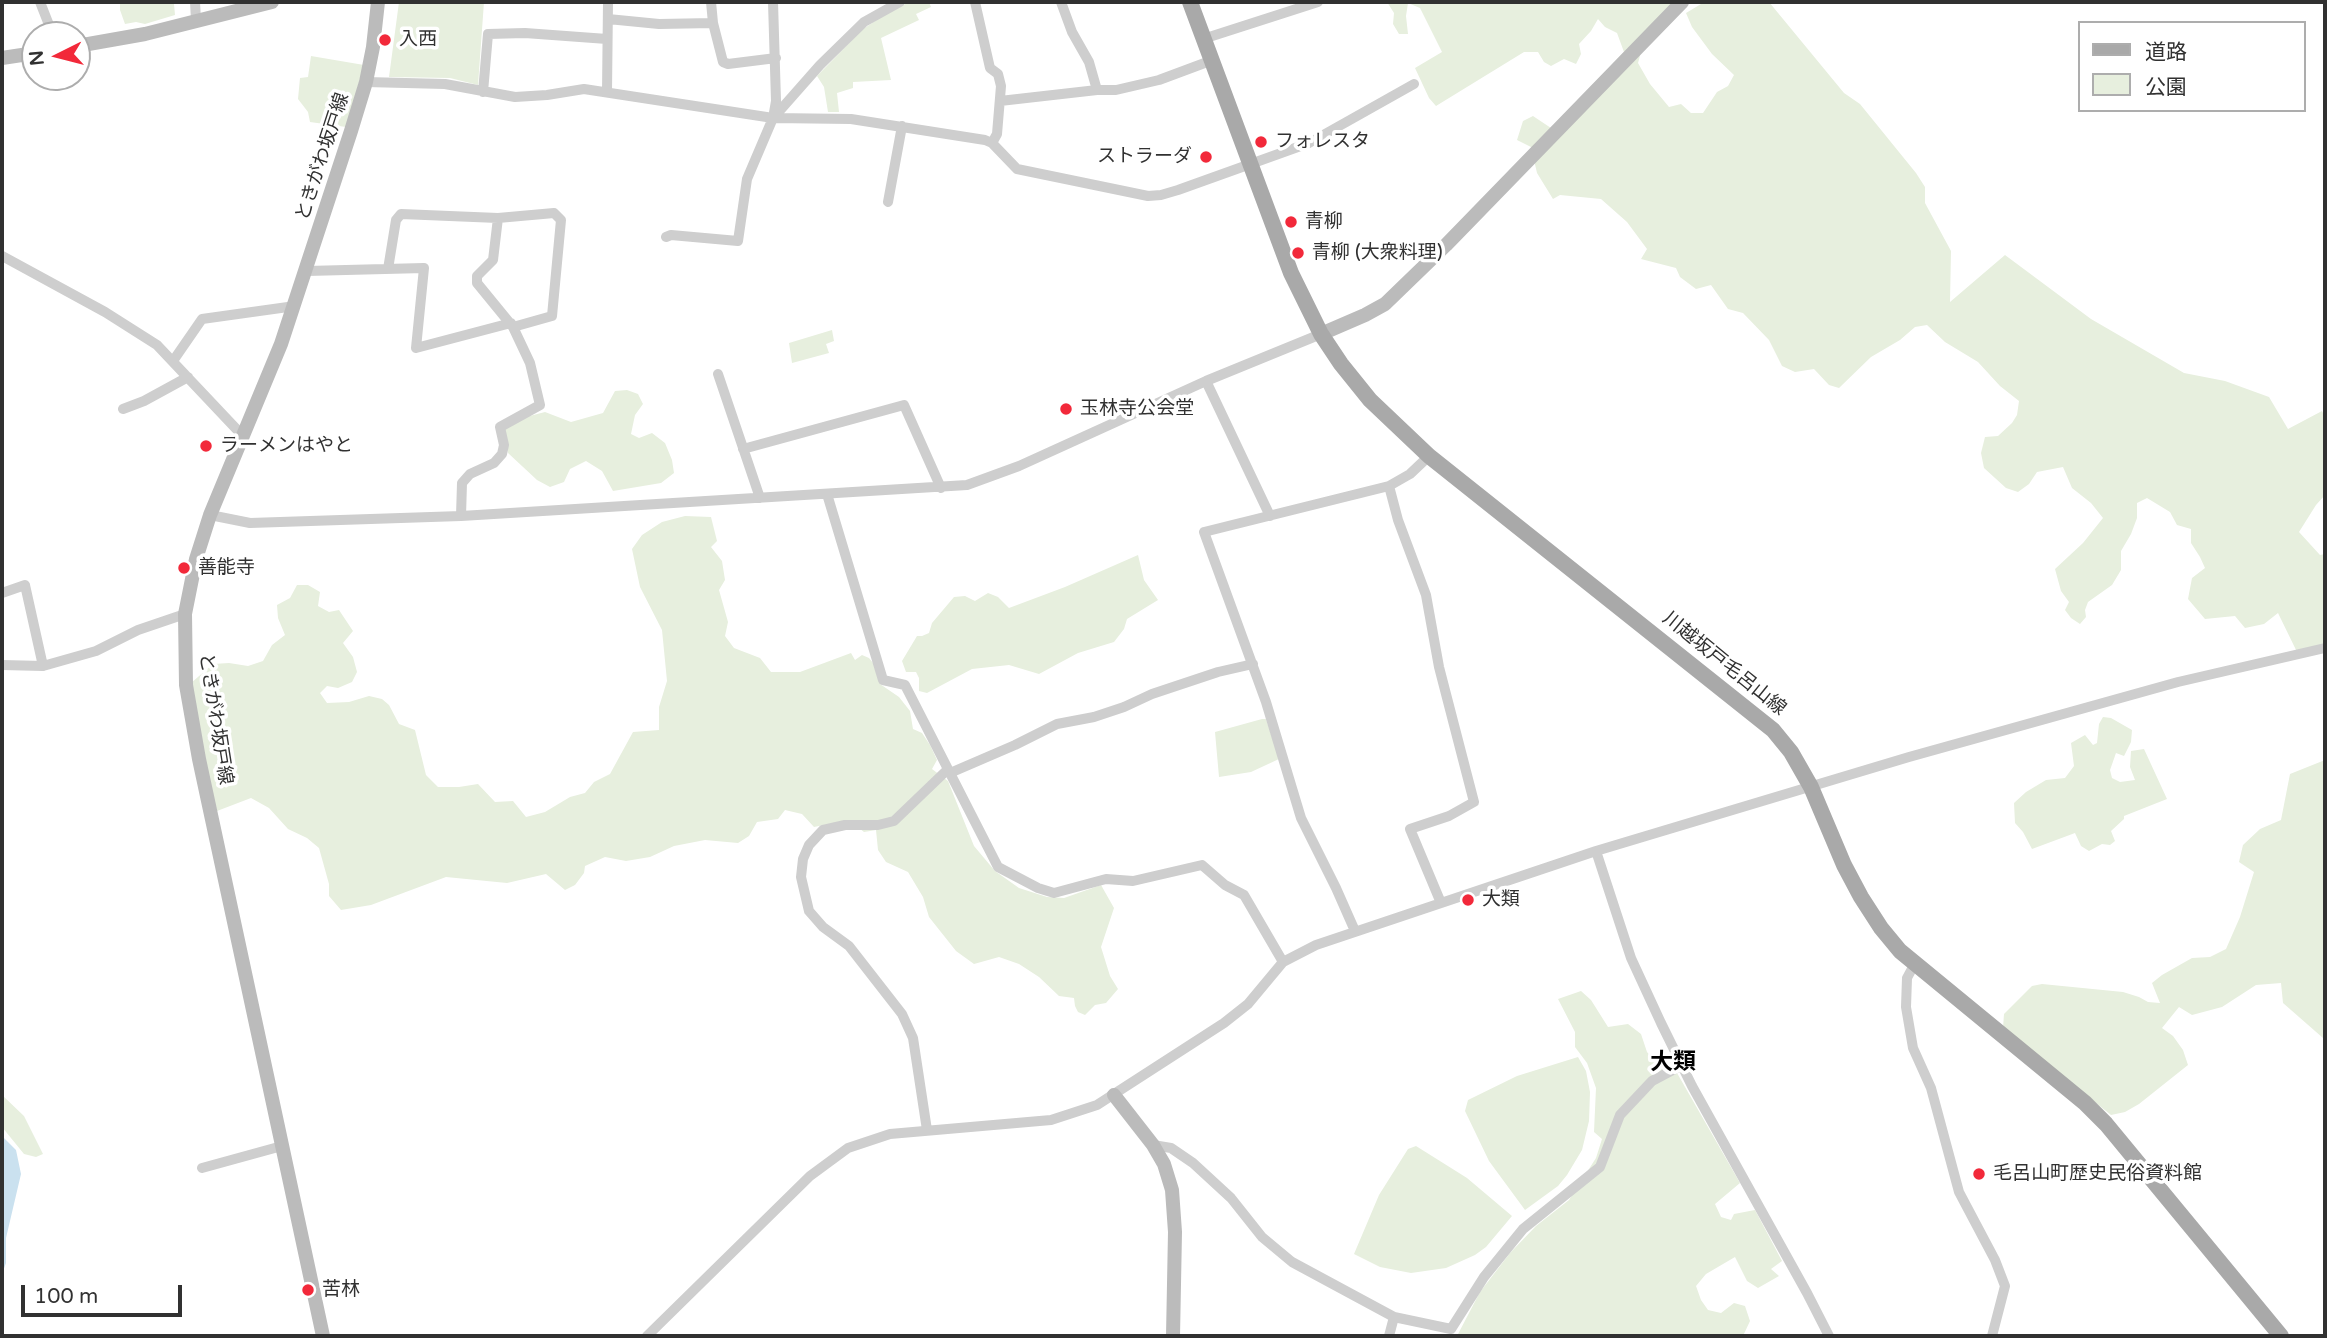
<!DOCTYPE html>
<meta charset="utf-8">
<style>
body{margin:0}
#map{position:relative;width:2327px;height:1338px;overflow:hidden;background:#fff;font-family:"Varela Round","Noto Sans JP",sans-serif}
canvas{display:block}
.frame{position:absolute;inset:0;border:4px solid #313131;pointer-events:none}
.legend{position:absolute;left:2078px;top:21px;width:228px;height:91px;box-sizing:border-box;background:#fff;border:2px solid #adadad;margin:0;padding:9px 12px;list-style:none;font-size:21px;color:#313131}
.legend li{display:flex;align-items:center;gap:14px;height:35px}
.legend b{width:35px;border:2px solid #adadad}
.north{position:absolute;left:21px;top:21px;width:70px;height:70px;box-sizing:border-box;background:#fff;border:2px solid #adadad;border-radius:50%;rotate:264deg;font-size:19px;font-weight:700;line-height:28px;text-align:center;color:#313131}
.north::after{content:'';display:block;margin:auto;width:24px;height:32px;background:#f2293a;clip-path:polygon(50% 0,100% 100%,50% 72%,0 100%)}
.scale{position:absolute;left:21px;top:1285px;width:161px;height:32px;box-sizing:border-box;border:4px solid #313131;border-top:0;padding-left:9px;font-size:21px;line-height:24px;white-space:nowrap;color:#313131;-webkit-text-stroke:5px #fff;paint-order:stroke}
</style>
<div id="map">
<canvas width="2327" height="1338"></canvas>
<div class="frame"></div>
<ul class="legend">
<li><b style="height:9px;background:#a9a9a9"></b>道路</li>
<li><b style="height:19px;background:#e7efde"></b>公園</li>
</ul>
<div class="north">N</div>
<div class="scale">100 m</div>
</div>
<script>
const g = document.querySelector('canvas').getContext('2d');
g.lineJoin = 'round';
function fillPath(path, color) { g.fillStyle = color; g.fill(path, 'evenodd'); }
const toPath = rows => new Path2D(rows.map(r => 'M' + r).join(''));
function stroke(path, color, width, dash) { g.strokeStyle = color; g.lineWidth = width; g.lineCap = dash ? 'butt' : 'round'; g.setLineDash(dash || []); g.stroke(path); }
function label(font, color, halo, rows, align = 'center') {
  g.font = font + ' "Varela Round","Noto Sans JP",sans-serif'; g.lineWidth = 7; g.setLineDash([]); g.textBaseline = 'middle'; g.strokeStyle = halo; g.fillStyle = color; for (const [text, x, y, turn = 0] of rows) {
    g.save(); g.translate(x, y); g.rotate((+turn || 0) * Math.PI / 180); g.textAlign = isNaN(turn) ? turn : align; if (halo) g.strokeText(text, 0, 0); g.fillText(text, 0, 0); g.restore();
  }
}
fillPath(toPath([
 [120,2,151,2,157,4,167,2,174,4,175,15,145,24,136,22,125,24,120,10],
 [399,2,484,2,478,85,450,78,389,77],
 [910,2,929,2,931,7,916,14,919,20,881,38,891,80,853,82,853,88,837,93,839,112,828,112,824,87,817,76,863,29,892,10],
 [1387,2,1674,3,1641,52,1638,63,1650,84,1669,107,1681,104,1691,113,1703,113,1717,92,1728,86,1734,75,1712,54,1692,27,1686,13,1701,4,1714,2,1769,2,1844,93,1860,104,1916,173,1925,187,1925,203,1951,251,1950,302,2005,255,2091,319,2184,373,2225,381,2269,397,2288,429,2322,411,2325,417,2325,495,2316,505,2299,532,2320,555,2325,554,2325,644,2297,652,2278,613,2264,624,2245,628,2235,616,2205,619,2188,599,2192,578,2205,568,2200,557,2191,543,2191,529,2177,525,2170,512,2147,498,2137,503,2137,518,2131,534,2121,551,2121,570,2112,585,2088,602,2085,610,2086,617,2080,624,2071,618,2065,610,2069,602,2061,591,2055,569,2083,543,2103,518,2091,503,2072,488,2063,467,2037,472,2029,484,2018,492,2006,488,1984,468,1981,453,1985,437,1998,436,2012,423,2017,415,2019,401,2000,386,1978,362,1945,342,1927,325,1915,327,1900,340,1871,357,1839,388,1829,385,1814,369,1795,372,1782,366,1769,340,1743,313,1728,309,1711,285,1696,289,1680,277,1676,268,1641,259,1647,249,1627,222,1601,199,1560,195,1553,199,1537,173,1531,147,1517,140,1523,121,1533,116,1551,128,1624,52,1617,33,1605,27,1598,19,1591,31,1579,44,1581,54,1576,64,1564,59,1551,66,1544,62,1538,52,1524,52,1436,106,1429,98,1415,68,1442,52,1420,8,1408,3,1406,16,1408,34,1399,34,1393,24,1394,13],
 [311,56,364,65,346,127,310,122,308,112,298,99,300,78,308,77],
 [832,330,834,341,826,344,829,353,792,363,789,343],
 [627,390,638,394,643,404,635,415,631,434,639,438,652,433,665,443,672,460,674,473,661,483,613,491,602,471,586,461,570,469,564,482,550,487,537,480,508,453,505,429,522,418,545,412,571,422,603,413,615,391],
 [685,516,711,517,717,541,711,547,722,561,725,580,719,590,728,622,725,636,734,648,760,658,771,672,800,672,851,653,855,660,862,655,869,658,878,669,880,684,899,697,910,711,913,729,922,733,930,745,937,760,932,769,948,781,974,846,995,871,1019,888,1047,897,1064,898,1101,885,1114,908,1101,947,1110,976,1118,989,1106,1003,1095,1005,1085,1015,1078,1012,1075,1006,1074,998,1059,996,1039,977,1019,964,999,957,974,964,956,951,929,917,923,897,908,872,886,862,878,850,876,830,864,832,849,820,814,827,802,814,785,810,778,819,757,822,749,836,738,843,705,840,674,846,650,857,626,861,605,857,585,866,584,873,575,885,565,890,546,874,507,883,446,877,371,905,341,910,329,896,329,884,319,848,307,838,288,829,269,808,251,798,217,811,211,789,191,683,213,664,229,663,248,666,263,661,272,645,285,635,278,618,277,605,290,598,297,585,308,585,320,592,318,606,329,612,339,610,353,631,343,643,353,657,357,672,352,682,338,688,327,686,320,693,327,703,349,702,369,696,382,699,389,705,399,724,415,730,426,775,438,787,459,787,478,784,495,802,513,801,526,817,545,812,570,797,585,793,594,782,610,774,633,732,659,730,659,707,667,681,662,630,640,587,632,549,642,535,662,522],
 [1138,555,1144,580,1158,600,1127,619,1124,629,1114,642,1078,653,1039,674,1009,665,972,669,927,693,919,691,919,678,916,672,906,672,902,661,917,636,922,636,929,633,932,623,954,597,965,596,975,601,988,593,998,597,1009,608,1065,587],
 [2103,717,2111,718,2132,730,2131,742,2124,756,2116,753,2110,770,2112,778,2120,782,2135,780,2130,767,2131,751,2144,749,2167,799,2124,816,2124,819,2111,831,2115,841,2110,845,2102,844,2089,851,2081,846,2075,833,2032,849,2023,832,2015,823,2014,803,2026,792,2046,780,2065,778,2074,766,2071,743,2085,735,2093,745,2097,743,2099,724],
 [1262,719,1266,719,1279,759,1251,772,1219,777,1215,732],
 [2325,760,2325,1037,2323,1038,2283,1003,2281,983,2256,985,2222,1007,2192,1015,2179,1007,2162,1028,2173,1036,2183,1050,2188,1065,2139,1104,2125,1112,2111,1115,2003,1028,2004,1014,2032,986,2042,984,2123,992,2139,997,2148,1002,2160,1003,2152,983,2162,975,2192,958,2210,957,2226,949,2240,917,2254,872,2239,862,2243,845,2260,829,2281,820,2290,774],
 [1581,991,1591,1000,1608,1027,1628,1024,1641,1034,1647,1052,1656,1063,1669,1059,1740,1183,1715,1204,1721,1217,1731,1220,1734,1214,1755,1210,1782,1261,1771,1269,1779,1276,1758,1288,1747,1281,1735,1257,1706,1274,1696,1286,1701,1300,1708,1310,1721,1313,1734,1303,1745,1306,1750,1321,1743,1336,1457,1336,1480,1292,1510,1253,1536,1226,1569,1200,1596,1158,1602,1139,1594,1132,1596,1088,1587,1063,1575,1047,1575,1032,1558,999],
 [1578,1057,1586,1071,1590,1092,1589,1121,1582,1150,1567,1175,1558,1186,1525,1210,1489,1161,1465,1111,1468,1100,1517,1076],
 [2,1095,24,1116,43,1154,36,1157,24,1154,2,1127],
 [1416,1146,1467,1178,1512,1216,1486,1247,1475,1255,1446,1268,1411,1273,1380,1267,1354,1254,1379,1195,1408,1149]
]), '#e7efde');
fillPath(toPath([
 [2,1136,16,1150,21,1174,6,1238,6,1263,2,1274]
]), '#cae1ef');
stroke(toPath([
 [40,2,53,35],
 [195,2,196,20],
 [711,2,713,23,723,62,728,64,776,58],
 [975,2,990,68,998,74,1001,86,997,134,992,143],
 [1061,2,1072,32,1089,62,1097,90],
 [608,19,659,24,713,23],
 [1203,39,1318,2],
 [366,82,445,84,515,97,547,95,584,89,773,118,851,119,985,140,992,143,1017,169,1148,196,1161,195,1178,190,1309,143,1414,84],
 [483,92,488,34,525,33,607,39],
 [607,92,608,2],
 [1000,101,1097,90,1116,90,1159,80,1210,61],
 [775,116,820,65,864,22,900,2],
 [888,202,902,126],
 [666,237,671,235,738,241,747,179,773,118,776,101,773,2],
 [2,256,105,312,157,345,242,435],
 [388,269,396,220,401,214,498,218,554,213,561,220,552,316,513,327],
 [307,271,424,268,416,348,511,323],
 [173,361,202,319,295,306],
 [718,374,760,498],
 [1206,381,1270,516],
 [123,409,144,401,188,377],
 [743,449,904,405,941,488],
 [1389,486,1398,520,1426,595,1439,667,1474,802,1449,816,1410,829,1441,903],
 [827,494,883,680,905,685,998,867,1038,888,1054,893,1106,879,1133,881,1202,865,1225,885,1244,895,1283,962],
 [210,515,250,523,461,516,967,485,1019,466,1206,381,1321,334],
 [461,516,462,483,470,474,494,463,502,454,504,445,500,427,540,405,530,363,513,327,477,283,477,276,493,260,498,218],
 [2,593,25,585,43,666],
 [2,665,43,666,96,651,138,630,185,614],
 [1596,851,1631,958,1661,1023,1692,1086,1807,1293,1829,1336],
 [1355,931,1336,888,1301,818,1266,702,1204,532,1389,486,1410,474,1429,456],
 [1914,965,1907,978,1906,1007,1913,1048,1931,1088,1959,1192,1995,1260,2005,1286,1992,1336],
 [927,1130,913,1038,902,1014,849,946,823,927,809,911,801,877,803,859,809,845,823,830,845,825,878,825,894,821,945,772,950,773,1015,745,1057,724,1094,717,1124,707,1152,694,1218,672,1253,664],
 [1153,1145,1171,1148,1193,1163,1231,1198,1262,1237,1292,1262,1394,1317,1451,1329,1484,1277,1523,1229,1600,1167,1620,1115,1652,1081,1682,1065],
 [202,1168,282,1146],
 [647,1336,810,1176,848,1148,890,1134,1051,1120,1097,1105,1224,1023,1248,1004,1283,962,1316,945,1596,851,1909,757,2178,682,2325,648],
 [1389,1336,1394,1317]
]), '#cecece', 10);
stroke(toPath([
 [77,46,145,34,272,2],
 [2,58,35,53],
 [1321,334,1365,315,1385,304,1446,245,1682,2],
 [1114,1095,1153,1145,1164,1164,1172,1190,1175,1232,1173,1336],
 [323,1336,199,759,186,685,185,614,196,559,210,515,281,344,351,131,366,82,373,47,378,2]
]), '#bbb', 14);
stroke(toPath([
 [1190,2,1291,273,1321,334,1341,364,1370,400,1429,456,1773,730,1791,752,1811,787,1844,865,1861,897,1881,928,1900,951,2085,1103,2106,1124,2281,1336]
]), '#a9a9a9', 16);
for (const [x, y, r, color] of [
 [385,40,7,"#f2293a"],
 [1261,142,7,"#f2293a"],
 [1206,157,7,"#f2293a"],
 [1291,222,7,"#f2293a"],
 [1298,253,7,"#f2293a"],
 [1066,409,7,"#f2293a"],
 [206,446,7,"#f2293a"],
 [184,568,7,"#f2293a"],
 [1468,900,7,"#f2293a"],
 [1979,1174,7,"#f2293a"],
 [308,1290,7,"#f2293a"]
]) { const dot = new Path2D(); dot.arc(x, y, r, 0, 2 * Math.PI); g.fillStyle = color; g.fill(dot); stroke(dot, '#fff', 2.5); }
label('19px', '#313131', '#fff', [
 ["入西",399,40],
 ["フォレスタ",1275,142],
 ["ストラーダ",1192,157,"right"],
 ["青柳",1305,222],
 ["青柳 (大衆料理)",1312,253],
 ["玉林寺公会堂",1080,409],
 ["ラーメンはやと",220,446],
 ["善能寺",198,568],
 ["大類",1482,900],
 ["毛呂山町歴史民俗資料館",1993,1174],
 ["苦林",322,1290]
], 'left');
label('19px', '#313131', '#fff', [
 ["ときがわ坂戸線",323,157,-72],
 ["川越坂戸毛呂山線",1724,664,39],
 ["ときがわ坂戸線",215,719,81]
]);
label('bold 23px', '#000', '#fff', [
 ["大類",1673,1063]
]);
</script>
